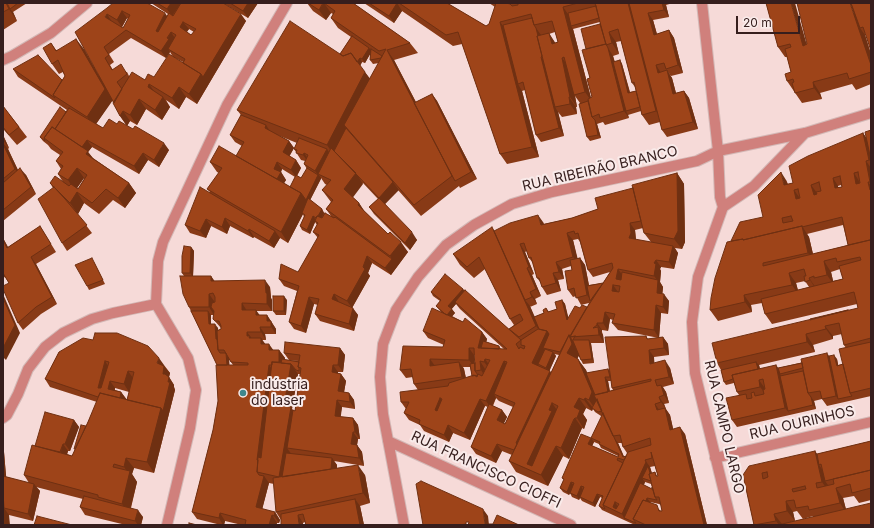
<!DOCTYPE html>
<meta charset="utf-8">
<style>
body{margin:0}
#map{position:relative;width:874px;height:528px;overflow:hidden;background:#f6dad8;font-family:Inter,sans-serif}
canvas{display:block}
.frame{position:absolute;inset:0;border:4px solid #361e1d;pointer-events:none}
.scale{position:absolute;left:736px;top:16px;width:64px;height:18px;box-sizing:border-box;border:2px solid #361e1d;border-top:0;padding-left:5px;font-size:12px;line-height:14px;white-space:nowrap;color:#361e1d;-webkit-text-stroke:3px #f9ebea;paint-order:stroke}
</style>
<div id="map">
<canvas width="874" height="528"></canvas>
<div class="frame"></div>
<div class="scale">20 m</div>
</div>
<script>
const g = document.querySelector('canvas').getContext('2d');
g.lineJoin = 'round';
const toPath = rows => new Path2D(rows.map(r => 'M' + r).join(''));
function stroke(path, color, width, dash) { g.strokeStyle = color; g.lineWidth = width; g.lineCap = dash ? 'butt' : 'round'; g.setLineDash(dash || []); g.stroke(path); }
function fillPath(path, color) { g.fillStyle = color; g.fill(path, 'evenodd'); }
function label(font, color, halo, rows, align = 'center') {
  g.font = font + ' Inter,sans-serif'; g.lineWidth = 4; g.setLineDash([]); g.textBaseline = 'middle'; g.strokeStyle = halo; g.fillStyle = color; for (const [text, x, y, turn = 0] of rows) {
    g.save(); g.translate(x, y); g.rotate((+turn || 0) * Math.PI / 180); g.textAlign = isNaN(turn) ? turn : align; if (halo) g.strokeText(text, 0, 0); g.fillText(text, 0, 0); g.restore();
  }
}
const street = toPath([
 [702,3,718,151,720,197,723,207],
 [3,60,12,56,51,33,87,3],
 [156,304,158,261,163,242,227,105,287,3],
 [156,304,188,358,196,390,190,428,167,525],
 [3,418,7,415,18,394,28,369,45,347,63,333,92,319,113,313,156,304],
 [388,441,571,525],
 [715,458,871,422],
 [404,525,383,414,380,377,383,344,396,310,418,277,446,245,474,225,512,204,552,192,697,161,718,151,805,133,871,113],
 [732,525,695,373,692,322,698,277,723,207,754,186,805,133]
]);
stroke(street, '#d3b8b6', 12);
stroke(street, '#d0807c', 10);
fillPath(toPath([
 [3,3,27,3,13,12,17,21,3,30],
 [151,3,223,3,246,21,197,104,186,97,179,109,166,100,170,107,162,120,146,109,137,125,130,121,127,126,120,116,112,100,96,124,103,128,169,150,159,167,148,160,139,174,92,147,88,152,93,158,129,183,136,193,125,208,113,200,99,214,84,203,78,214,75,211,92,233,67,251,62,243,53,188,50,183,63,182,58,174,61,169,56,161,60,155,51,149,48,145,43,141,40,137,67,110,18,77,13,69,62,80,65,76,63,72,59,74,52,64,51,43,56,50,84,49,99,77,107,8,167,16,168,14],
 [127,18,128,19,123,28,122,27],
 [189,29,194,32,191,35,187,32],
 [131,38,166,58,170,52,173,57,183,62,154,77,145,80,129,76,127,72,113,70,110,65,114,62,109,54],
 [84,178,84,179,78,189,77,188],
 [223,3,258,3,248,18],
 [307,3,353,3,410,43,418,53,394,60,416,102,432,94,437,101,477,179,460,188,459,186,421,216,398,190,385,204,417,240,410,250,374,214,369,207,378,199,363,183,352,197,359,203,365,212,388,234,408,252,391,275,372,263,368,273,370,276,352,308,358,315,354,331,320,321,315,314,318,305,314,304,306,333,294,329,289,322,297,291,284,286,279,279,298,272,318,238,313,232,317,225,315,222,310,234,302,230,300,226,304,217,303,214,288,243,280,238,274,248,254,237,253,238,230,226,227,234,211,226,206,238,190,233,185,225,210,192,207,189,219,173,217,172,210,162,236,156,242,146,235,142,230,135,241,115,237,110,340,54,351,37,338,28,331,18,333,14,331,13,326,20,313,11],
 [371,52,370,60,373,64,379,63,370,79,360,66,362,62,365,63],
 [277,135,297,143,294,149,301,160,305,161,304,164,307,169,301,178,297,176,301,168,296,160,289,156,294,148,289,141],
 [282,169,295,177,290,187,284,183,286,180,281,172],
 [321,178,325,184,327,185,322,190,331,202,326,209,331,216,324,213,322,209,310,200],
 [364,3,447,3,486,26,489,24,495,7,489,3,673,3,666,5,669,17,653,20,657,34,669,30,674,38,683,73,671,76,667,71,672,78,676,93,684,91,689,98,698,129,667,137,662,130,660,122,649,125,642,115,641,111,628,115,629,118,605,125,603,122,597,124,601,138,590,141,587,137,580,103,575,96,577,107,576,107,577,114,562,117,558,112,564,136,541,142,536,135,525,90,522,91,539,157,507,164,500,154,462,44,453,46,402,11,394,23],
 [600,22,600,24,586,49,592,97,591,98,573,29],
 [555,32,558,42,555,43,549,34],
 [621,41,632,83,635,87,636,91,630,92,622,64,620,60,615,62,613,56,619,54,616,42],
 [766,3,807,44,871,3,865,35,871,54,871,84,856,90,852,84,820,93,822,99,802,103,787,81,791,72,787,57,785,57,778,47],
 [3,106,27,137,17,145,4,130,3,131],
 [871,130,871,396,827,406,822,399,814,401,816,409,737,427,732,420,739,395,737,392,734,383,726,385,724,382,721,370,717,363,858,308,857,304,772,324,765,314,762,303,751,305,752,312,718,321,710,310,731,241,763,217,786,180,788,184,793,183,863,133,866,138],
 [841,185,842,187,838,187,838,186],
 [843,225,848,245,813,254,809,237,807,234],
 [840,269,843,279,833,281,831,272],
 [805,281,809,287,798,290,796,283],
 [842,334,844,345,846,348,843,364,838,365,837,359,829,356,778,368,776,365,760,369,759,365,815,352,813,345,833,339,833,336],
 [3,135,9,148,8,149,18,170,26,175,36,194,3,221],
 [677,173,684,184,685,242,682,249,675,248,678,253,674,269,661,267,660,269,661,271,660,282,663,287,662,294,669,301,668,314,661,313,659,338,618,330,612,323,613,320,610,319,608,331,602,330,602,332,603,335,604,343,591,343,594,363,583,364,581,360,579,355,577,359,586,370,587,373,608,369,610,371,646,336,648,339,663,337,668,344,669,355,654,357,654,363,670,368,674,384,663,387,666,392,669,403,664,404,666,409,670,415,673,429,685,434,707,525,635,525,602,510,599,506,602,498,600,497,595,507,582,501,580,498,579,500,572,497,570,493,569,495,563,492,560,488,564,480,562,478,591,438,594,442,592,446,618,457,618,456,601,448,599,444,594,442,591,438,602,416,601,416,595,412,593,409,592,411,586,408,583,414,587,420,584,429,582,428,581,430,569,459,563,456,548,486,516,472,509,461,512,455,502,451,496,463,476,454,471,447,488,407,485,406,470,440,453,433,449,442,424,431,420,425,409,420,404,413,406,409,401,402,418,390,414,384,413,377,406,378,400,370,443,347,444,345,428,338,423,331,441,312,436,306,440,301,433,296,431,292,463,289,512,332,509,329,514,325,510,319,485,269,474,278,460,265,453,254,494,231,543,222,544,224,572,218,598,209,633,188],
 [643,228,644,233,651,242,636,240,635,230],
 [578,239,580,242,588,270,593,277,610,272,603,283,589,285,585,265,580,258,577,258,573,240],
 [527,251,529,258,533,263,537,278,541,283,542,287,547,295,561,291,558,280,564,279,562,269,571,266,572,270,568,290,573,297,576,296,581,305,589,303,587,307,580,308,568,318,565,304,562,300,557,309,549,312,546,308,544,313,534,317,530,306,530,307,537,304,535,299,541,296,532,275,534,274,525,252],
 [456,304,460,309,504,349,501,349,499,346,486,342,487,339,482,332,452,316,455,313,451,309],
 [554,354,559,355,551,373,549,371,556,356],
 [474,355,475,355,475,363,474,363],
 [463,367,470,367,472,376,466,378,464,369],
 [608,381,611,381,612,388,613,390,610,391],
 [496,398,499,401,513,407,505,424,504,423,507,417,502,410,493,406],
 [618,443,622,443,623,447,627,453,626,456,624,457],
 [655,466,658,476,657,476,655,472,652,473,650,467],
 [645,482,651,484,652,487,652,489,644,485],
 [650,502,659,504,661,505,662,511,661,511],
 [40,226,56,252,36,264,57,304,41,314,23,330,18,323,9,283,5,277,3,278,3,238,8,247],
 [191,247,194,251,193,276,211,276,214,281,270,287,271,298,272,300,272,311,256,311,259,315,267,315,276,329,276,334,265,334,266,340,262,340,265,344,273,350,279,350,285,358,284,360,299,361,289,360,284,353,340,348,345,355,343,372,338,372,338,373,341,374,346,381,344,392,349,393,354,400,355,409,342,407,340,417,353,418,358,425,360,439,358,439,357,445,362,452,364,466,334,461,337,465,337,468,365,475,370,503,360,506,364,525,306,525,305,522,303,523,281,520,276,512,274,484,269,483,262,509,275,512,280,520,279,523,277,523,276,525,242,525,225,521,224,525,221,525,197,519,192,512,213,430,218,401,217,365,191,311,189,307,184,276,182,273],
 [211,315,214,315,213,319,221,328,221,329,218,330,218,328,211,324],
 [229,359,233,365,229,365],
 [298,374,300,374,295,411,293,410,292,409],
 [94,262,105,284,89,290,87,286],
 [287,300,286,315,276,315,273,311],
 [59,352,164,365,170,373,169,377,174,385,174,387,175,390,154,473,134,468,132,474,137,482,131,508,143,517,141,525,126,525,85,515,80,507,83,499,36,487,40,491,33,521,9,515,3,525,4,452,6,477,29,483,24,475,35,446,74,420,79,427,70,451,68,451,67,454,72,456,86,426,97,402,50,387,45,379],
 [115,388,129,392,127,400,121,392,115,390],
 [871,441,871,500,859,503,854,496,843,498,846,509,871,525,754,525,743,475,815,451,817,454],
 [797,511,803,519,813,516,813,517,782,524,795,521,793,512]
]), '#883a16');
fillPath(toPath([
 [6,3,8,3,10,9,13,12,17,21,9,9],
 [171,3,181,3,172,16,167,9],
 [248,3,258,3,248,18,243,11],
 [324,3,331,13,326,20,319,10],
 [397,3,402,11,394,23,389,16],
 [628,3,632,3,663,121,656,111],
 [662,3,665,3,666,5,669,17,664,10],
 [791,3,795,3,810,56,803,46],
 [850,3,854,3,860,28,865,35,871,54,871,65],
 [563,7,570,17,571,26,573,29,592,102,585,92],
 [122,11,127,18,122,27,117,20],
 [165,13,170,20,161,38,156,31],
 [648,13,653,20,659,42,654,35],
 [107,14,112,22,105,17],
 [241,14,246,21,197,104,189,94,201,74],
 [183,22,189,29,185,34,180,27],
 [500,22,508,32,518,84,522,91,539,157,532,147],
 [536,28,541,35,543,56],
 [669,30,674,38,683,73,678,65],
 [171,32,176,40,168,49,170,52,166,58,161,51],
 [609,32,616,42,619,54,612,43],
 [549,33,556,44,552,44],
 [76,39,84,49,113,100,94,127,87,117],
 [369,48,372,51,365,63,362,59],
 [608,48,613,56,627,111,626,111,628,115,629,118,624,111],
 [387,50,394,60,456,180,455,181,452,176],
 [541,57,546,64,555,107,558,112,564,136,559,128],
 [360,58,362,62,360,66,357,62],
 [562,58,570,68,574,95,575,96,577,107,570,97],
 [620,60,622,64,631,97,628,93],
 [656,65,661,73,658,73],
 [667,70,672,78,678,101,673,94],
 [365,72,374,84,344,125,349,133,336,158,327,145],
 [813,82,820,93,822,99,814,88],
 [149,84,156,94,148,87],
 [179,87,186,97,179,109,172,98],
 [684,91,689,98,698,129,693,122],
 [432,94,437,101,477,179,471,172],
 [163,97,170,107,162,120,155,110],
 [569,97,576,107,577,114,570,104],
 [139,99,146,109,137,125,130,115],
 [123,111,130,121,127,126,120,116],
 [595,120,597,124,601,138,598,135],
 [266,125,271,133,265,128],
 [863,133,868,140,871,152,871,162,869,160],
 [3,135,9,148,3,140],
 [87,140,92,147,88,152,95,161,93,164,81,148],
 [289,141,294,148,288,159,283,152],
 [3,143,8,149,22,179,15,169,3,144],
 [164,143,169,150,159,167,154,160],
 [327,149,332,157,318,174,321,178,321,179,315,171],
 [143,153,148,160,139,174,134,166],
 [304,153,309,160,308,162,303,155],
 [296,160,301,168,296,177,291,170],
 [866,161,871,168,871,183,870,182],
 [277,162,282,169,281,172,286,180,281,188,276,181,274,169],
 [20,168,26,175,36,194,31,187],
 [77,168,84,178,75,191,68,180],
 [781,172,786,180,790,192,784,185],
 [356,173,363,184,351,200,344,189],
 [677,173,684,184,685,242,682,249,674,239],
 [854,173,859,181,861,191,856,184],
 [318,175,321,179,303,214,302,213,303,214,288,243,281,232,301,193],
 [833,178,838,186,840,195,835,188],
 [393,182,399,190,384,205,379,198],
 [868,182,871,186,871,191,870,190],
 [129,183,136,193,125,208,118,198],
 [811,185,817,193,819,202,814,195],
 [794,190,799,197,801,206,796,199],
 [77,192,84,203,78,214,70,203],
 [359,203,366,214,358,205],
 [322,209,324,213,319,222,317,218],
 [538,215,543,222,546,232,541,225],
 [313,216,316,220,310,234,307,230],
 [225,218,230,226,227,234,222,227],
 [206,219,211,226,206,238,200,231],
 [630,223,635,230,636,240,629,238],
 [802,226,809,237,815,263,808,253],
 [492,227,499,238,525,300,530,306,542,333,541,332,536,326],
 [249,229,254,237,253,238,248,231],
 [275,231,280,238,274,248,269,241],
 [412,232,417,240,410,250,405,243],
 [567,233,573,240,579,264,573,257],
 [3,238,12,255,7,248,3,240],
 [401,242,408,252,391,275,385,268,392,259,390,256],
 [520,244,525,252,534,274,529,267],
 [673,246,678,253,674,269,669,262],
 [191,247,194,251,193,277,190,273],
 [367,256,372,263,368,273,370,276,352,308,347,301,363,267],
 [31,257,36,264,57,304,52,297],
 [580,258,585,265,592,302,587,295],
 [656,260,661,267,660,269,661,271,660,282,663,287,662,300,657,293,658,281,654,276,654,263],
 [824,261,831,272,834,285,827,275],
 [556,262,562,269,564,279,559,272],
 [527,268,532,275,541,296,536,289],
 [618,269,623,276,621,286,616,279],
 [553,273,558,280,561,291,556,283],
 [789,273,796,283,799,295,792,285],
 [211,276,216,283,211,281],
 [809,278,816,288,817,291,810,280],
 [265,280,270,287,271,298,272,300,272,311,267,304],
 [613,285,618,292,612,291],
 [463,289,465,293,455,302,456,304,451,310,448,306],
 [530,292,535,299,537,304,532,297],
 [3,294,20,333,6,360,3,357],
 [209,294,214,301,214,311,211,307,214,312,214,315,209,307],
 [334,294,339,302,337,306,332,299],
 [664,294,669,301,668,314,663,307],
 [744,295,751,305,752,312,745,302],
 [284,296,287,300,286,315,284,311],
 [309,297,314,304,306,333,301,326],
 [562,300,565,304,570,324,567,320],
 [242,303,247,311,242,310],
 [656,305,661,313,659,338,654,330],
 [353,308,358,315,354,331,349,324],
 [452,309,455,313,450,319,447,315],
 [256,310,261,317,256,315],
 [208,311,211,315,211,328,209,324],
 [605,312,610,319,608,331,603,323],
 [267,315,276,329,276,334,267,321],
 [597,323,602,330,602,332,597,325],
 [215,324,218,328,219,343,216,339],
 [825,326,833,336,833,339,826,329],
 [260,327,265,334,266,340,261,332],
 [598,327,603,335,604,343,599,335],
 [547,331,552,338,543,348,546,351,538,364,539,367,532,363],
 [247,332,255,343,247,336],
 [482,332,487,339,484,352,478,348],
 [806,334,813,345,815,352,807,342],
 [569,335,576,345,580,354,574,364,567,354],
 [663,337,668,344,669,355,664,348],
 [261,338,266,345,261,344],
 [589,340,591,344,594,363,592,359],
 [269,344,274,351,269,350],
 [340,348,345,355,343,372,338,365],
 [469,348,474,355,474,367,469,360],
 [279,350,285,358,284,369,279,365],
 [649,350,654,357,655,371,650,364],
 [553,352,556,356,549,372,546,368],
 [227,353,229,357,230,372,227,368],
 [827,353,832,360,838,399,836,396],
 [834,355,837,359,839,369,837,366],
 [159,358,164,365,162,370,157,363],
 [430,359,435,366,430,366],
 [485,359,490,366,490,369,484,362],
 [578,359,586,370,598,398,602,410,596,410,589,400],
 [665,360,670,368,674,384,669,377],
 [105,361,110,369,103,395,98,388],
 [480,361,485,369,486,378,481,370],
 [504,361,509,368,494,394,496,398,491,408,486,401],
 [459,362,464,369,467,384,462,377],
 [756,362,759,365,762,377,759,373],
 [291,364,298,374,292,409,298,418,287,448,292,455,288,479,279,477,284,406],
 [269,365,274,372,266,468,257,460],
 [333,365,338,372,337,380,332,372],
 [776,365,781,372,780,374,782,378,788,411,791,415,785,408],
 [164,366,170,373,169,377,174,385,174,387,175,390,154,473,147,462],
 [128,371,133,378,129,392,124,384],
 [550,371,555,379,525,452,516,443],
 [341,374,346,381,343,398,338,391],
 [605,377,608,381,611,399,609,395],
 [759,380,764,387,766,394,760,387],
 [110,381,115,388,113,396,108,389],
 [661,385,666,392,669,403,664,395],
 [121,392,127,400,120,400],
 [349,393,354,400,355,409,350,402],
 [659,397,664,404,666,409,661,402],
 [811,397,814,401,816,409,813,405],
 [440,398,446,405,441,418,435,410],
 [579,398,586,408,583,414,587,420,584,429,577,418,574,407],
 [585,398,593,408,592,411,584,400],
 [480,399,485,406,470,440,464,433],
 [337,400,342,407,340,423,335,416],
 [552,403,559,413,535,473,527,464],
 [655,404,660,411,657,410],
 [665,408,670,415,675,437,670,430],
 [502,410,507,417,502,427,497,420],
 [353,418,358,425,360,439,355,432],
 [575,418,582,428,569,459,561,448],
 [74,420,79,427,70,451,65,444],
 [448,425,453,433,449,442,444,435],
 [680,427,685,434,707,525,704,525],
 [353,432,358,439,357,445,362,452,364,466,359,458,351,444],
 [591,438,594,442,591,448,588,444],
 [615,439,618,443,626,461,623,457],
 [63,444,68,451,65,462,60,455],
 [497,444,502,451,496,463,491,456],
 [556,446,563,456,548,486,541,475],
 [3,451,4,452,9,509,4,508,9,515,10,525,4,525,3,515],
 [815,451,822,461,821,464,819,465,824,472,825,481,828,485,829,492,822,482],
 [126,458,134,468,132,474,137,482,129,514,122,504,129,474,124,467],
 [332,458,337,465,335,480,330,473],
 [645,460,650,467,655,485,652,481,642,478,645,482,628,519,624,518,622,514],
 [358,465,365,475,370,503,363,493],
 [264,476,269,483,261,514,256,507],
 [571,482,574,486,569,495,567,492],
 [34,484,40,491,33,521,28,514],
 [581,486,583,490,579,500,577,496],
 [836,488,843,498,847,514,840,503],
 [597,494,600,497,595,507,593,503],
 [647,498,650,502,640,523,637,521],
 [355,499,360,506,364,525,360,525],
 [786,501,793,512,795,521,787,511],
 [615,502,620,510,619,513,613,507],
 [483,509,488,516,489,525,485,524],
 [138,510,143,517,141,525,138,525,135,521],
 [275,512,280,520,279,523,274,516],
 [220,513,225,521,224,525,223,525,219,518],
 [774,514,782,524,779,525,776,521],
 [272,515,277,523,276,525,269,525],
 [298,515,303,523,303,525,299,525]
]), '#6f3012');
const building = toPath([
 [3,3,6,3,9,9,3,12,3,3],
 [7,3,18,3,10,9,7,3],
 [113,3,147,3,165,13,156,31,158,32,169,13,173,16,181,3,223,3,241,14,203,77,201,74,183,63,185,59,168,49,176,35,171,32,167,38,169,39,161,51,126,30,104,47,109,55,105,58,112,70,121,64,127,74,117,82,122,89,114,103,75,32,107,8,113,3],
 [122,11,130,15,123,28,105,17,107,14,117,20,122,11],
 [183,22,196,29,191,35,180,27,183,22],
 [157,3,171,3,167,9,157,3],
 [230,3,248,3,243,11,230,3],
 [308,3,323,3,319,10,308,3],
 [324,3,353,3,410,43,387,50,452,176,414,205,344,125,386,49,379,51,331,18,335,11,324,3],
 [369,3,397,3,389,16,369,3],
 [399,3,447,3,486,26,489,24,496,3,506,3,510,4,512,6,518,5,518,3,578,3,563,7,585,92,574,95,564,57,562,58,570,97,569,97,570,104,555,107,537,36,549,33,552,44,558,42,552,21,534,25,531,14,500,22,532,147,500,154,458,32,446,35,399,3],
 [595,3,628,3,656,111,642,115,634,82,632,83,618,29,609,32,612,43,606,45,595,3],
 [629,3,662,3,664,10,648,13,654,35,669,30,678,65,666,69,664,63,656,65,658,73,667,70,673,94,684,91,693,122,662,130,629,3],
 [766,3,791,3,803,46,807,44,797,3,850,3,871,65,871,72,849,79,847,73,813,82,814,88,795,93,792,83,794,82,793,79,787,81,785,74,791,72,785,49,791,47,790,44,778,47,766,3],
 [851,3,871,3,871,51,863,27,860,28,851,3],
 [596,6,599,18,571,26,568,13,596,6],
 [532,18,534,25,536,28,538,36,537,36,542,56,541,57,559,128,536,135,523,82,518,84,503,25,532,18],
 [290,21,343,56,351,53,365,72,327,145,237,110,290,21],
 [600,24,606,44,586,49,581,29,600,24],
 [352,36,369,48,362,59,360,58,357,62,351,53,343,56,340,54,352,36],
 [76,39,105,89,87,117,53,95,65,76,58,60,52,64,43,48,51,43,56,51,76,39],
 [606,44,608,48,624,111,600,118,599,114,592,117,588,99,592,97,587,79,590,78,582,50,606,44],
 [371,49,382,56,381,58,370,60,371,49],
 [169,54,201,74,189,94,179,87,172,98,149,84,148,87,163,97,155,110,139,99,130,115,123,111,120,116,113,103,132,72,145,80,148,74,154,77,169,54],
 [38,55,62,80,53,95,55,98,13,69,38,55],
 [620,60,628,93,636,91,640,107,626,111,613,62,620,60],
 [432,94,471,172,455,181,414,103,432,94],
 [588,101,592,117,595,120,598,135,587,137,579,104,588,101],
 [3,106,19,127,9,135,3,127,3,106],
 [60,107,66,112,55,129,52,127,44,138,45,141,40,137,60,107],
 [69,108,103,128,109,119,117,124,119,121,133,129,135,126,164,143,154,160,143,153,134,166,87,140,82,147,55,129,69,108],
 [241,115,266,125,265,128,289,141,283,152,296,160,291,170,277,162,274,169,281,172,277,179,236,156,244,142,230,135,241,115],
 [52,127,88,151,86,154,129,183,118,198,106,189,92,203,77,192,70,203,50,183,55,176,69,186,71,184,78,189,87,175,77,168,68,180,58,174,63,166,56,161,63,152,44,138,52,127],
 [346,128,393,182,379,198,412,232,405,243,369,207,379,198,334,151,346,128],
 [871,130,871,160,865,132,871,130],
 [863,133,869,160,866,161,870,182,868,182,870,190,871,190,871,241,870,240,848,245,842,217,802,227,802,226,743,240,743,239,731,241,740,222,763,217,758,195,781,172,784,185,793,183,789,166,808,156,863,133],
 [858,172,860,183,856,184,854,173,858,172],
 [840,176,842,187,835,188,833,178,840,176],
 [819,182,821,191,816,192,817,194,814,195,811,185,819,182],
 [798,189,800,198,796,199,794,190,798,189],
 [791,216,793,221,783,223,782,218,791,216],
 [299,138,327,149,315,171,304,164,308,155,304,153,303,155,296,153,297,150,294,149,299,138],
 [3,144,15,169,3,179,3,144],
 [219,146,301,193,281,232,207,189,222,168,210,162,219,146],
 [331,148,356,173,344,189,359,203,358,205,388,234,390,232,401,242,390,256,326,209,333,200,322,190,331,180,318,174,331,148],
 [20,168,31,187,3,210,3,183,20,168],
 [307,168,318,175,306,200,301,193,290,187,296,175,301,178,307,168],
 [677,173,678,231,674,239,644,233,632,185,677,173],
 [54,187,65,199,87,225,62,243,38,199,54,187],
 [200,187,275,231,269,241,249,229,248,231,225,218,222,227,206,219,200,231,185,225,200,187],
 [633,188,641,221,630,223,631,233,629,238,673,246,669,262,656,260,654,263,656,264,654,276,618,269,616,279,621,280,622,272,658,280,657,293,664,294,663,307,656,305,654,330,612,323,615,314,605,312,603,323,597,323,597,325,593,328,598,327,599,335,570,337,588,306,613,268,612,263,588,270,578,233,575,234,574,231,567,233,573,257,556,262,559,272,553,273,556,283,542,287,539,278,537,278,531,257,529,258,524,243,520,244,529,267,527,268,536,289,530,292,532,297,525,300,494,231,510,223,538,215,541,225,572,218,598,209,595,198,633,188],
 [613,285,620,286,619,292,612,291,613,285],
 [308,198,322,209,318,216,317,216,316,218,313,216,307,230,300,226,305,215,302,213,308,198],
 [325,213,334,218,335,217,392,259,385,268,367,256,363,267,365,269,347,301,334,294,332,299,353,308,349,324,315,314,319,299,309,297,301,326,289,322,299,286,279,279,281,264,298,272,319,235,313,232,318,223,315,221,317,216,322,218,325,213],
 [40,226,51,244,31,257,52,297,36,307,18,323,3,289,3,286,9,283,3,273,3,240,7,248,40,226],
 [802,226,808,253,763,263,763,266,870,240,871,242,871,338,844,345,839,323,825,326,826,329,806,334,807,342,717,363,712,343,858,308,854,292,765,314,761,299,843,279,839,266,861,260,860,257,837,262,836,258,824,261,827,275,814,278,814,276,809,278,810,280,805,282,804,276,806,276,804,269,789,273,792,285,744,295,745,302,710,310,711,298,715,278,727,242,743,239,743,240,802,226],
 [492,227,536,326,519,337,509,329,523,320,520,314,510,319,479,257,467,267,453,254,492,227],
 [184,246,191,247,190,273,182,273,182,256,184,246],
 [92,258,103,280,87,286,75,265,92,258],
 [580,258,587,295,576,298,574,288,568,290,565,271,572,270,570,260,580,258],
 [445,274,463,289,448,306,452,309,447,315,445,314,436,306,441,300,431,292,445,274],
 [180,276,211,276,211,281,265,280,266,293,267,293,267,304,242,303,242,310,256,310,256,315,267,315,267,321,271,321,271,327,260,327,261,332,247,332,247,336,250,336,249,338,261,338,261,344,269,344,269,350,279,350,279,362,272,362,272,365,269,365,257,460,258,460,257,472,259,475,264,476,256,507,275,512,274,516,272,515,269,525,245,525,246,520,220,513,219,518,192,512,213,430,218,401,216,365,248,365,248,363,231,362,224,350,218,350,217,331,221,329,221,326,219,321,215,321,213,319,214,311,211,307,212,303,215,302,215,297,213,293,209,294,209,307,189,307,183,294,180,276],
 [603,283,590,301,587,286,603,283],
 [465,290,521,340,516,344,519,349,520,347,524,349,525,346,521,345,521,340,538,329,547,331,532,363,550,371,516,443,517,444,514,450,497,444,491,456,471,447,489,404,502,410,497,420,505,424,515,403,494,394,507,362,504,361,486,401,480,399,464,433,448,425,444,435,419,424,420,420,404,413,409,402,401,402,400,392,448,386,449,383,474,375,477,377,478,374,482,376,490,360,485,359,484,362,480,361,481,370,475,371,474,348,469,348,469,360,467,360,430,359,430,366,459,362,462,377,414,384,411,369,400,370,403,346,443,347,445,340,423,331,432,308,463,322,465,318,482,332,478,348,507,349,455,302,465,290],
 [440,398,442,399,437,411,435,410,440,398],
 [273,296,284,296,284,311,273,311,273,296],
 [3,298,15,325,3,348,3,298],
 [562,300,567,320,575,306,580,308,582,305,587,307,570,336,569,335,560,352,543,348,549,334,547,331,539,329,534,317,544,313,543,310,546,308,548,312,557,309,555,302,562,300],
 [848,310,810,320,810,319,848,310],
 [191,311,208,311,209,324,215,324,216,339,217,339,218,350,220,353,226,353,227,365,217,365,191,311],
 [95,333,117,333,148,346,159,358,157,363,164,366,163,374,165,374,169,377,168,382,170,382,163,411,161,408,127,400,134,372,128,371,124,384,110,381,108,389,121,392,120,398,100,393,98,397,45,379,59,352,83,338,93,340,95,333],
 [105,361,109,362,101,388,98,388,105,361],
 [569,335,572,344,567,353,578,359,592,392,589,400,585,398,584,400,579,398,574,407,580,410,577,418,575,418,574,419,561,448,556,446,541,475,509,461,569,335],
 [552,403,558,406,532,466,527,464,552,411,549,410,552,403],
 [575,336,573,340,589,340,592,359,581,360,573,341,570,337,575,336],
 [646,336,647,339,663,337,664,348,649,350,650,364,665,360,669,377,655,380,657,386,661,385,664,395,659,397,661,402,655,404,657,410,665,408,670,430,680,427,704,525,646,525,633,519,643,500,657,505,659,511,662,511,659,497,655,497,649,474,655,472,656,476,658,476,651,452,652,458,645,460,646,462,622,514,603,505,628,452,651,445,650,438,623,447,620,435,613,436,594,395,651,381,651,379,612,388,605,337,646,336],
 [615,502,619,504,616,509,613,507,615,502],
 [483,341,499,346,499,349,481,348,483,341],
 [285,342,340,348,338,365,333,365,332,372,341,374,338,391,349,393,350,402,337,400,335,416,353,418,355,432,353,432,351,444,357,445,359,458,287,448,293,410,295,411,301,368,298,367,300,355,284,353,285,342],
 [871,342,871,388,850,393,839,349,871,342],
 [545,349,553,352,546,368,538,364,545,349],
 [827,353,836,396,822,399,820,391,808,393,801,359,827,353],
 [834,355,837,366,843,364,850,393,852,396,838,399,829,356,834,355],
 [282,359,299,362,298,367,299,368,299,371,296,370,291,364,281,363,282,359],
 [272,362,291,364,284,406,291,407,279,477,358,465,363,493,276,512,273,478,279,477,257,472,258,457,261,458,272,362],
 [756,362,758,369,732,375,733,379,724,382,721,370,756,362],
 [475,363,475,371,478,375,472,376,470,364,475,363],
 [802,363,803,368,780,374,778,368,802,363],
 [776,365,785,408,732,420,726,398,746,394,747,399,752,398,751,393,754,392,755,396,764,394,763,390,765,389,763,379,759,380,760,387,737,392,732,375,776,365],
 [608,369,610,377,605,377,608,392,595,395,586,373,608,369],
 [803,371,808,393,811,397,813,405,788,411,780,376,803,371],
 [100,393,161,408,147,462,126,458,124,467,114,464,113,467,130,471,122,504,98,497,98,495,24,475,32,445,72,456,88,422,100,393],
 [597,399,602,411,598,412,592,408,597,399],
 [45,412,74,420,65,444,63,444,60,452,35,446,45,412],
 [603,413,623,457,626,456,624,460,618,458,617,460,623,463,603,505,605,509,599,506,603,496,597,494,593,503,580,497,584,487,581,486,577,496,570,493,574,483,571,482,567,492,560,488,564,479,562,478,581,434,591,438,588,444,618,457,619,454,599,444,600,442,591,438,603,413],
 [81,425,86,426,75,449,74,449,81,425],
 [871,441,871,470,825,481,821,464,819,465,817,454,871,441],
 [815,451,822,482,816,483,817,488,834,484,833,479,871,470,871,488,852,493,850,484,836,488,840,503,809,510,808,506,796,508,794,500,786,501,787,511,774,514,776,521,754,525,743,475,749,466,815,451],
 [767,472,768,477,763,479,762,473,767,472],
 [805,486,806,489,793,492,792,489,805,486],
 [286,453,332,458,331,469,282,477,286,453],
 [648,466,650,473,649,474,651,481,642,478,648,466],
 [3,476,34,484,28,514,4,508,3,493,3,476],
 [421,481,483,509,485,524,493,524,497,515,519,525,468,525,469,522,466,522,466,524,460,525,423,525,416,484,421,481],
 [640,483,652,489,652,487,655,497,657,500,647,498,646,501,643,500,633,519,636,523,624,518,640,483],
 [84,496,138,510,135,521,80,507,84,496],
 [355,499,360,525,306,525,303,514,298,515,299,525,281,525,281,514,355,499],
 [871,503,871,525,778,525,871,503],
 [37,516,72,525,34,525,37,516],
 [189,523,197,525,189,525,189,523]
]);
fillPath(building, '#9e4419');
stroke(building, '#6f3012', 1);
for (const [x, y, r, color] of [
 [243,393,4,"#3f878d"]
]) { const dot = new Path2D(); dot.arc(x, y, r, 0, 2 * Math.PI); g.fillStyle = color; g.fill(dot); stroke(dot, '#f9ebea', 1.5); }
label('14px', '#361e1d', '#f9ebea', [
 ["RUA RIBEIRÃO BRANCO",600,169,-13],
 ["RUA OURINHOS",802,423,-13],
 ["RUA CAMPO LARGO",724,427,77],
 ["RUA FRANCISCO CIOFFI",486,470,25]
]);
label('14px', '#361e1d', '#f9ebea', [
 ["indústria",251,385],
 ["do laser",251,401]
], 'left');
</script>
